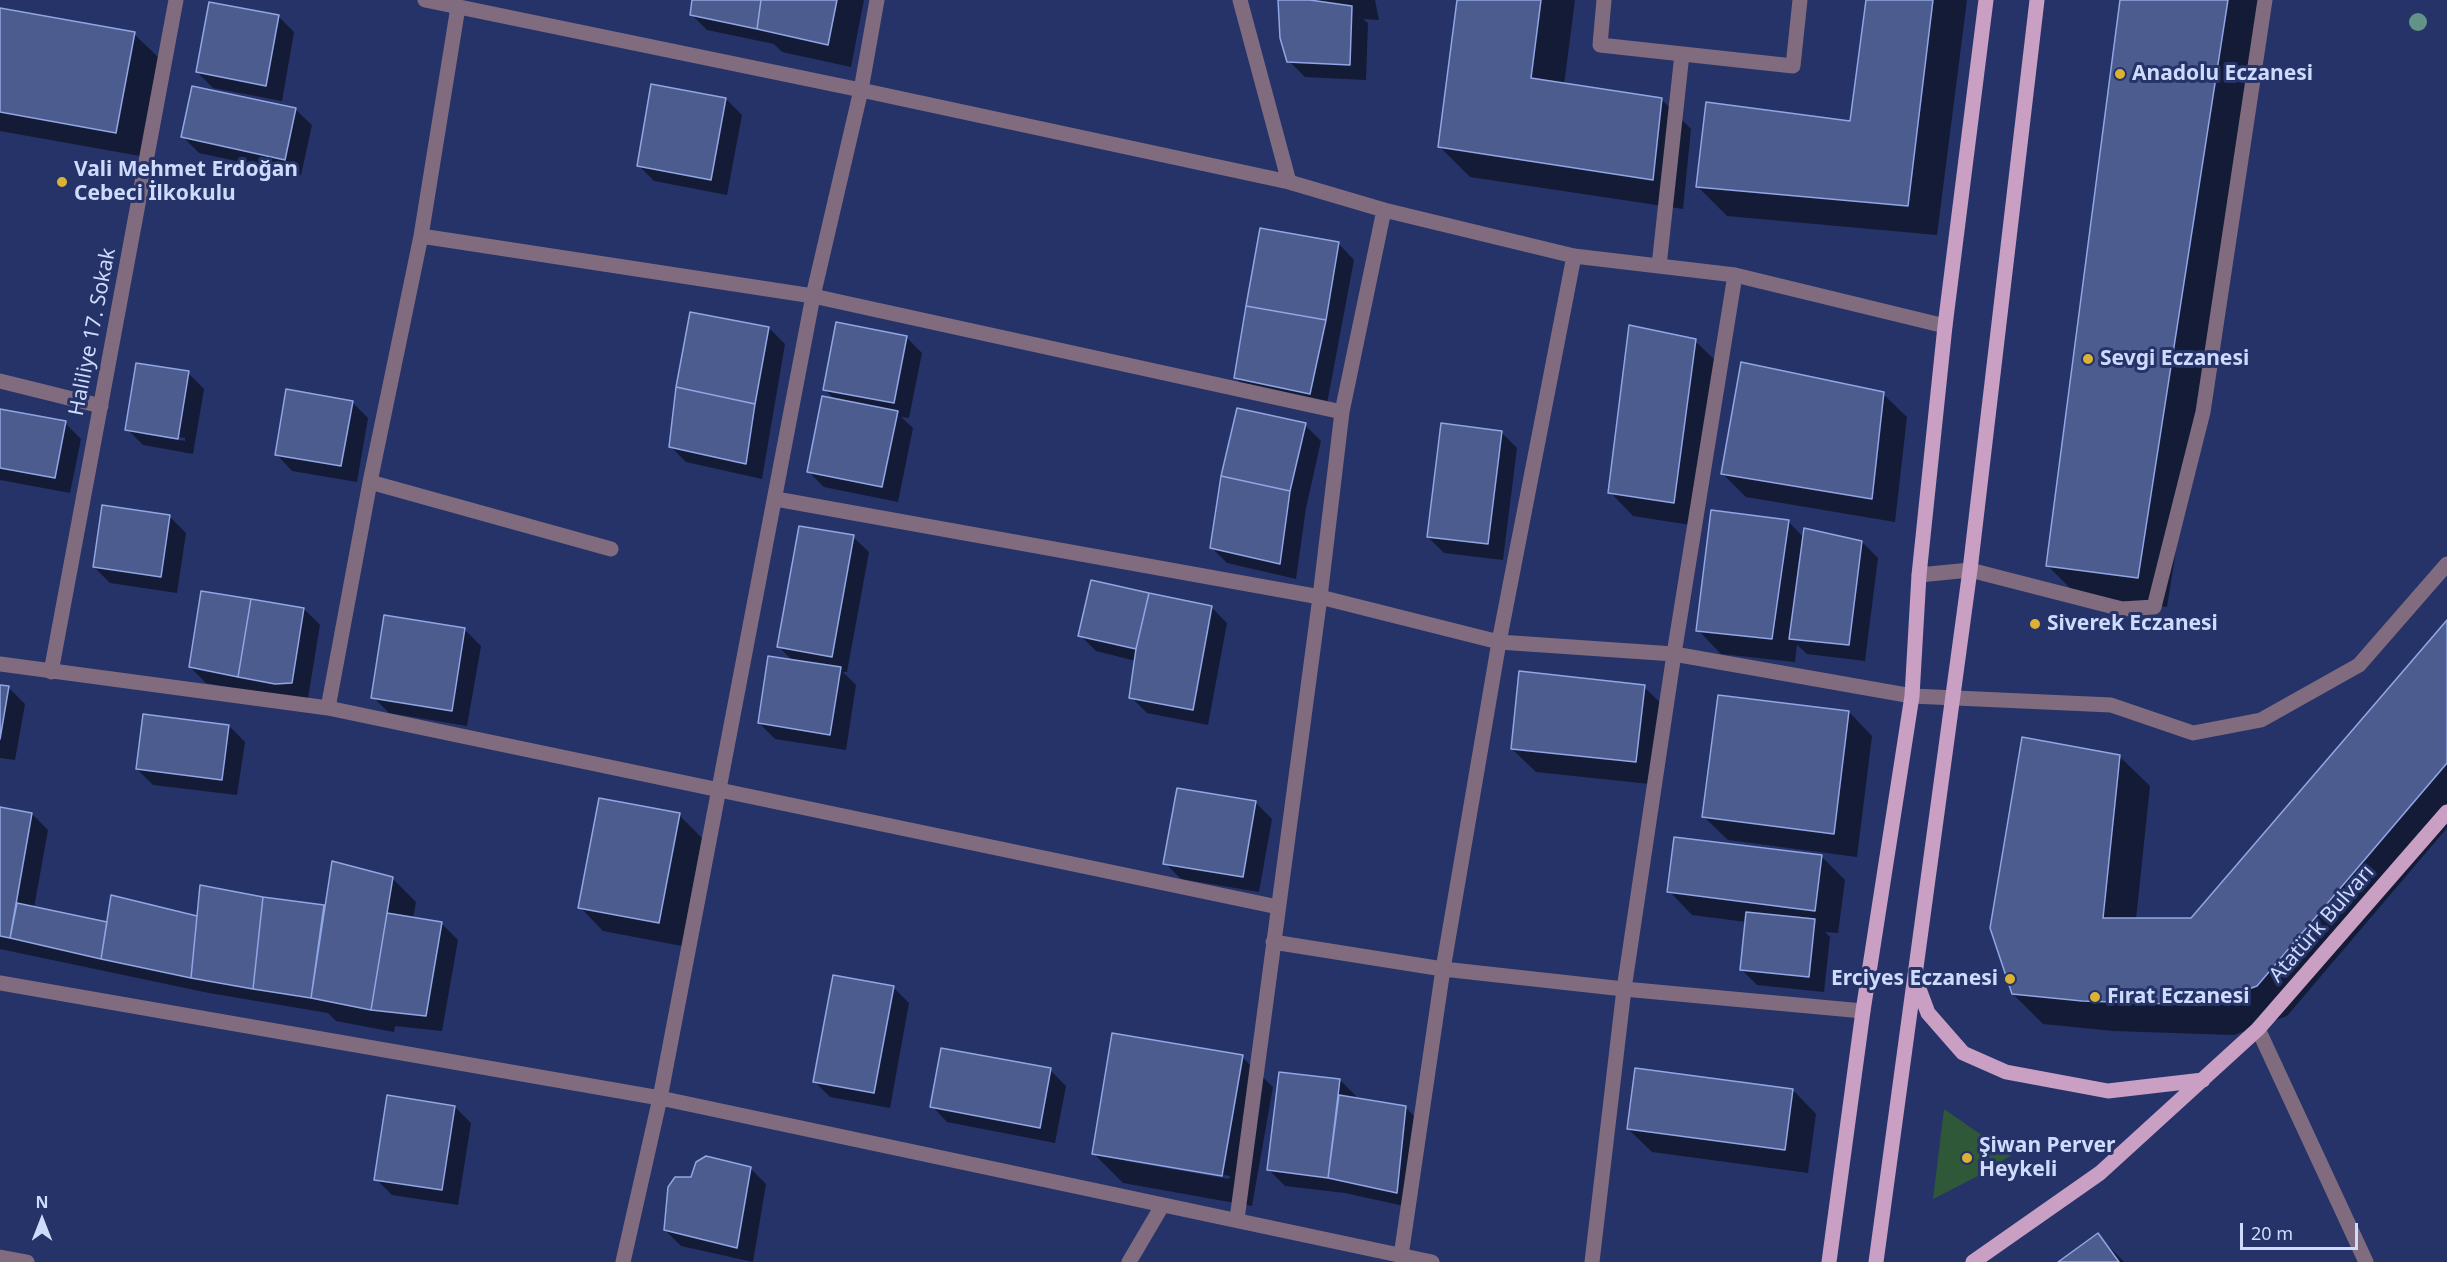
<!DOCTYPE html>
<meta charset="utf-8">
<style>
body{margin:0}
#map{position:relative;width:2447px;height:1262px;overflow:hidden;background:#253368;font-family:"Noto Sans",sans-serif}
canvas{display:block}
.north{position:absolute;left:12px;top:1190px;width:60px;height:60px;-webkit-text-stroke:4px #253368;paint-order:stroke;rotate:0deg;font-size:16px;font-weight:700;line-height:24px;text-align:center;color:#cfdbfc}
.north::after{content:'';display:block;margin:auto;width:21px;height:27px;background:#cfdbfc;clip-path:polygon(50% 0,100% 100%,50% 72%,0 100%)}
.scale{position:absolute;left:2240px;top:1223px;width:118px;height:27px;box-sizing:border-box;border:3px solid #cfdbfc;border-top:0;padding-left:8px;font-size:18px;line-height:21px;white-space:nowrap;color:#cfdbfc;-webkit-text-stroke:4px #253368;paint-order:stroke}
</style>
<div id="map">
<canvas width="2447" height="1262"></canvas>
<div class="north">N</div>
<div class="scale">20 m</div>
</div>
<script>
const g = document.querySelector('canvas').getContext('2d');
g.lineJoin = 'round';
function fillPath(path, color) { g.fillStyle = color; g.fill(path, 'evenodd'); }
const toPath = rows => new Path2D(rows.map(r => 'M' + r).join(''));
function stroke(path, color, width, dash) { g.strokeStyle = color; g.lineWidth = width; g.lineCap = dash ? 'butt' : 'round'; g.setLineDash(dash || []); g.stroke(path); }
function label(font, color, halo, rows, align = 'center') {
  g.font = font + ' "Noto Sans",sans-serif'; g.lineWidth = 6; g.setLineDash([]); g.textBaseline = 'middle'; g.strokeStyle = halo; g.fillStyle = color; for (const [text, x, y, turn = 0] of rows) {
    g.save(); g.translate(x, y); g.rotate((+turn || 0) * Math.PI / 180); g.textAlign = isNaN(turn) ? turn : align; if (halo) g.strokeText(text, 0, 0); g.fillText(text, 0, 0); g.restore();
  }
}
fillPath(toPath([
 [1944,1109,1983,1136,2024,1147,1982,1174,1933,1199]
]), '#2f5838');
fillPath(toPath([
 [694,0,864,0,851,67,782,52,774,44,707,30,691,14],
 [1280,0,1375,0,1379,20,1363,19,1368,23,1366,80,1305,77,1289,61],
 [1459,0,1575,0,1564,85,1661,99,1691,129,1683,209,1470,177,1440,147],
 [1868,0,1967,0,1937,235,1727,216,1697,186,1851,122],
 [2121,0,2263,0,2167,607,2077,595,2047,565],
 [0,10,134,34,158,57,140,156,0,131],
 [278,16,294,32,282,101,213,88,197,72],
 [193,88,296,110,312,125,301,175,199,153,183,137],
 [726,99,742,115,727,195,654,181,638,165],
 [1339,244,1354,260,1326,409,1252,394,1236,378],
 [769,328,785,344,762,479,686,462,670,446],
 [906,337,922,353,909,418,901,417,913,428,898,502,824,487,808,471,835,400,824,389],
 [1695,341,1719,364,1697,526,1633,516,1610,492],
 [188,373,204,389,193,454,143,445,127,429],
 [143,431,185,438,185,441,143,434],
 [1883,394,1907,417,1895,522,1746,497,1723,474],
 [352,402,368,418,357,482,292,471,277,455],
 [0,411,65,423,81,439,70,493,0,480],
 [1305,425,1321,441,1306,508,1296,579,1227,563,1211,547],
 [1501,432,1517,448,1503,560,1444,553,1428,537],
 [104,507,170,517,186,533,177,593,110,583,94,567],
 [1788,521,1804,538,1862,542,1878,558,1865,661,1807,654,1797,645,1795,662,1721,654,1698,630],
 [853,537,869,552,847,672,843,672,856,685,846,750,775,739,759,723,793,661,779,647],
 [1211,607,1227,623,1208,725,1147,713,1131,697,1136,661,1096,651,1080,635],
 [304,609,320,625,308,698,292,700,206,683,190,667],
 [2447,622,2447,828,2287,1016,2234,1035,2113,1031,2043,1024,2013,994,2119,756,2150,786,2136,919,2191,919],
 [465,630,481,646,467,726,389,713,373,697],
 [0,686,9,688,25,704,15,760,0,758],
 [1644,687,1668,710,1659,785,1536,772,1512,749],
 [1849,712,1872,736,1857,857,1728,840,1704,817],
 [229,726,245,742,237,795,153,785,137,769],
 [1256,803,1272,819,1259,892,1181,879,1165,863],
 [0,808,32,814,48,830,34,908,108,924,199,918,263,898,323,906,326,909,392,878,416,902,413,919,442,924,458,940,442,1031,395,1026,394,1032,336,1021,328,1013,209,993,0,949],
 [679,815,702,838,682,946,603,931,580,907],
 [1821,856,1845,880,1838,933,1825,932,1830,937,1824,992,1757,985,1741,969,1746,922,1692,915,1669,891],
 [893,987,909,1003,890,1108,830,1097,814,1081],
 [1242,1057,1273,1087,1252,1206,1123,1183,1093,1153],
 [1125,1158,1230,1176,1229,1179,1125,1161],
 [1050,1070,1066,1086,1055,1143,947,1122,932,1106],
 [1340,1080,1356,1096,1355,1099,1405,1107,1421,1123,1413,1208,1345,1193,1285,1186,1269,1170],
 [1793,1090,1816,1114,1808,1173,1652,1152,1628,1129],
 [455,1107,471,1123,458,1205,392,1195,376,1179],
 [750,1168,766,1184,753,1262,681,1246,665,1230,692,1178],
 [2098,1235,2124,1262,2061,1262]
]), '#0007');
const building = toPath([
 [692,0,761,0,757,29,690,15,692,0],
 [761,0,837,0,828,45,757,29,761,0],
 [1278,0,1310,0,1352,6,1350,65,1287,62,1280,38,1278,0],
 [1457,0,1541,0,1531,78,1662,98,1653,180,1438,147,1457,0],
 [1866,0,1933,0,1908,206,1696,187,1706,102,1850,121,1866,0],
 [2120,0,2228,0,2138,578,2046,566,2120,0],
 [209,2,279,15,266,86,196,72,209,2],
 [0,8,135,32,116,133,0,112,0,8],
 [651,84,726,98,711,180,637,166,651,84],
 [192,86,296,108,285,160,181,137,192,86],
 [1260,228,1339,242,1326,320,1246,306,1260,228],
 [1246,306,1326,320,1310,394,1234,378,1246,306],
 [690,312,769,327,755,404,676,387,690,312],
 [836,322,907,336,894,403,823,390,836,322],
 [1629,325,1696,339,1674,503,1608,493,1629,325],
 [1741,362,1884,392,1872,499,1721,474,1741,362],
 [136,363,189,371,178,439,125,430,136,363],
 [676,387,755,404,746,464,669,447,676,387],
 [286,389,353,401,341,466,275,455,286,389],
 [822,396,898,411,882,487,807,472,822,396],
 [1237,408,1306,423,1290,491,1221,476,1237,408],
 [0,409,66,421,55,478,0,468,0,409],
 [1441,423,1502,431,1488,544,1427,537,1441,423],
 [1221,476,1290,491,1280,564,1210,548,1221,476],
 [102,505,170,515,161,577,93,567,102,505],
 [1711,510,1789,520,1772,639,1696,631,1711,510],
 [799,526,854,535,832,657,777,647,799,526],
 [1804,528,1862,541,1849,645,1789,639,1804,528],
 [1091,580,1149,593,1136,649,1078,636,1091,580],
 [201,591,251,599,238,677,189,667,201,591],
 [1149,593,1212,606,1193,710,1129,698,1136,649,1149,593],
 [251,599,304,608,292,683,275,684,238,677,251,599],
 [384,615,465,628,452,711,371,698,384,615],
 [2447,620,2447,763,2257,986,2204,1005,2082,1001,2012,994,1990,928,2022,737,2120,755,2103,918,2191,918,2447,620],
 [768,656,841,667,830,735,758,723,768,656],
 [1519,671,1645,685,1636,762,1511,749,1519,671],
 [0,685,9,686,0,739,0,685],
 [1718,695,1849,711,1834,834,1702,817,1718,695],
 [143,714,229,725,222,780,136,769,143,714],
 [1177,788,1256,801,1243,877,1163,864,1177,788],
 [599,798,680,813,659,923,578,908,599,798],
 [0,807,32,813,10,938,0,936,0,807],
 [1674,837,1822,855,1815,911,1667,892,1674,837],
 [332,861,393,877,371,1010,311,998,332,861],
 [200,885,263,897,253,989,191,978,200,885],
 [111,895,197,916,191,978,101,959,111,895],
 [263,897,324,905,311,998,253,989,263,897],
 [17,903,107,922,101,959,10,938,17,903],
 [1746,912,1815,919,1809,977,1740,970,1746,912],
 [387,913,442,922,426,1016,371,1010,387,913],
 [833,975,894,986,874,1093,813,1082,833,975],
 [1112,1033,1243,1055,1222,1176,1092,1154,1112,1033],
 [941,1048,1051,1068,1040,1128,930,1107,941,1048],
 [1635,1068,1793,1089,1785,1150,1627,1129,1635,1068],
 [1279,1072,1340,1079,1328,1178,1267,1170,1279,1072],
 [387,1095,455,1106,442,1190,374,1180,387,1095],
 [1339,1095,1406,1106,1397,1193,1328,1178,1339,1095],
 [706,1156,751,1167,737,1248,664,1230,668,1187,675,1177,691,1177,696,1162,706,1156],
 [2098,1233,2119,1262,2058,1262,2098,1233]
]);
fillPath(building, '#4c5c8e');
stroke(building, '#91a6e4', 1.5);
stroke(toPath([
 [425,0,861,90,1289,182,1384,210,1574,256,1735,275,1945,326],
 [1240,0,1289,182],
 [1604,0,1600,45,1793,66,1800,0],
 [421,236,813,296,1342,412],
 [1659,266,1682,54],
 [0,381,101,406],
 [370,482,611,549],
 [776,499,1320,597,1499,642,1674,654,1912,696,2111,705,2193,733,2261,720,2359,665,2447,564],
 [1919,575,1970,570,2122,609,2154,607,2203,412,2265,0],
 [0,664,328,708,1278,907],
 [51,672,176,0],
 [328,708,370,482,421,236,458,7],
 [1273,942,1443,969,1624,989,1863,1011],
 [0,983,660,1098,1432,1262],
 [2258,1029,2366,1262],
 [1237,1219,1320,597,1342,412,1384,210],
 [1401,1256,1443,969,1499,642,1574,256],
 [0,1257,27,1262],
 [623,1262,660,1098,813,296,861,90,877,0],
 [1129,1262,1162,1206],
 [1592,1262,1624,989,1674,654,1735,275]
]), '#816c7f', 15);
stroke(toPath([
 [1916,981,1928,1013,1963,1053,2006,1072,2108,1091,2203,1080],
 [1829,1262,1863,1011,1912,696,1919,575,1945,326,1986,0],
 [1876,1262,1970,570,2037,0],
 [1973,1262,2100,1173,2258,1029,2447,812]
]), '#c99fc4', 15);
g.fillStyle = '#629288';
for (const [x, y] of [
 [2418,22]
]) { g.beginPath(); g.arc(x, y, 9, 0, 2 * Math.PI); g.fill(); }
for (const [x, y, r, color] of [
 [2120,74,6,"#dbb233"],
 [62,182,6,"#dbb233"],
 [2088,359,6,"#dbb233"],
 [2035,624,6,"#dbb233"],
 [2010,979,6,"#dbb233"],
 [2095,997,6,"#dbb233"],
 [1967,1158,6,"#dbb233"]
]) { const dot = new Path2D(); dot.arc(x, y, r, 0, 2 * Math.PI); g.fillStyle = color; g.fill(dot); stroke(dot, '#253368', 2); }
label('bold 21px', '#cfdbfc', '#253368', [
 ["Anadolu Eczanesi",2132,74],
 ["Vali Mehmet Erdoğan",74,170],
 ["Cebeci İlkokulu",74,194],
 ["Sevgi Eczanesi",2100,359],
 ["Siverek Eczanesi",2047,624],
 ["Erciyes Eczanesi",1998,979,"right"],
 ["Fırat Eczanesi",2107,997],
 ["Şiwan Perver",1979,1146],
 ["Heykeli",1979,1170]
], 'left');
label('21px', '#cfdbfc', '#253368', [
 ["Haliliye 17. Sokak",93,332,-79],
 ["Atatürk Bulvarı",2322,924,-49]
]);
</script>
